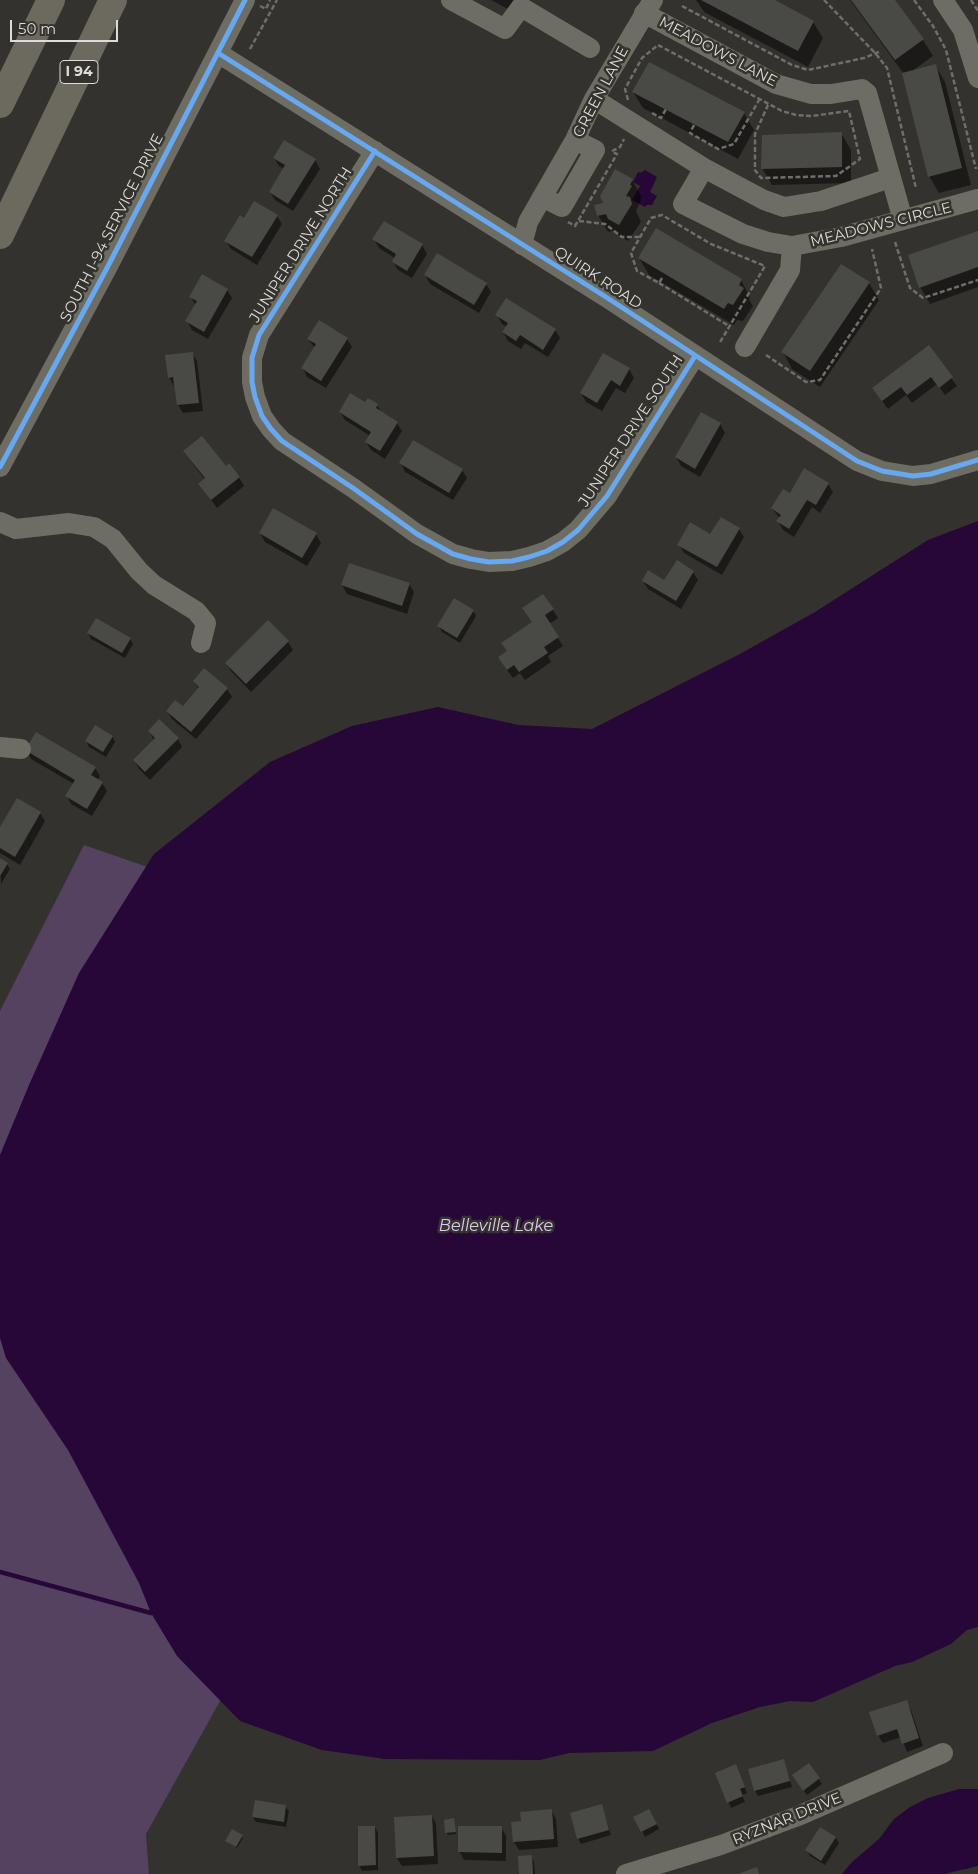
<!DOCTYPE html>
<style>
body{margin:0}
#map{position:relative;width:978px;height:1874px;overflow:hidden;background:#33322e;font-family:Montserrat,sans-serif}
canvas{display:block}
.scale{position:absolute;left:10px;top:20px;width:108px;height:22px;box-sizing:border-box;border:2px solid #dddcd8;border-top:0;padding-left:6px;font-size:15px;line-height:18px;white-space:nowrap;color:#dddcd8;-webkit-text-stroke:4px #34332d;paint-order:stroke}
</style>
<div id="map">
<canvas width="978" height="1874"></canvas>
<div class="scale">50 m</div>
</div>
<script>
const g = document.querySelector('canvas').getContext('2d');
g.lineJoin = 'round';
function fillPath(path, color) { g.fillStyle = color; g.fill(path, 'evenodd'); }
const toPath = rows => new Path2D(rows.map(r => 'M' + r).join(''));
function stroke(path, color, width, dash) { g.strokeStyle = color; g.lineWidth = width; g.lineCap = dash ? 'butt' : 'round'; g.setLineDash(dash || []); g.stroke(path); }
function label(font, color, halo, rows, align = 'center') {
  g.font = font + ' Montserrat,sans-serif'; g.lineWidth = 5; g.setLineDash([]); g.textBaseline = 'middle'; g.strokeStyle = halo; g.fillStyle = color; for (const [text, x, y, turn = 0] of rows) {
    g.save(); g.translate(x, y); g.rotate((+turn || 0) * Math.PI / 180); g.textAlign = isNaN(turn) ? turn : align; if (halo) g.strokeText(text, 0, 0); g.fillText(text, 0, 0); g.restore();
  }
}
fillPath(toPath([
 [84,845,223,893,239,1667,146,1834,149,1874,0,1874,0,1011]
]), '#544260');
fillPath(toPath([
 [645,170,657,177,650,192,657,196,652,205,647,205,645,207,632,200,640,186,633,182,638,172,641,173],
 [978,521,978,1627,967,1630,951,1644,912,1662,895,1666,813,1702,790,1701,760,1707,712,1723,653,1751,569,1753,540,1760,385,1759,322,1750,240,1721,177,1656,151,1613,139,1583,68,1450,6,1358,0,1338,0,1155,29,1085,79,973,154,854,270,762,352,726,438,707,518,725,592,729,740,654,815,612,928,540],
 [959,1789,978,1789,978,1866,944,1874,842,1874,852,1862,879,1839,894,1819,910,1807,928,1798]
]), '#270638');
fillPath(toPath([
 [491,0,527,0,519,15],
 [696,0,772,0,813,22,823,38,808,67,704,12],
 [850,0,893,0,923,40,933,56,912,71,935,65,945,82,971,185,939,193,929,176,904,74],
 [633,92,744,113,754,130,738,159,643,108],
 [841,133,851,150,851,183,772,185,762,168],
 [274,158,315,160,320,169,293,211,275,200,270,192,284,169,279,166],
 [615,171,632,180,642,197,636,211,641,222,628,241,619,236,615,230,608,232,598,215,604,204],
 [277,216,282,224,257,265,231,249,226,241,245,220],
 [978,233,978,287,930,304,920,287],
 [374,239,422,245,427,254,412,278,398,270,393,262,395,258,379,248],
 [639,258,741,280,750,297,749,300,753,306,743,321,737,320,734,325,649,275],
 [425,275,486,284,491,292,479,313,430,284],
 [869,283,879,300,820,387,792,369,783,352],
 [227,290,232,298,208,339,192,330,187,321,196,306,191,297],
 [497,315,555,330,560,338,548,357,525,343,521,349,508,341,503,332,507,327,502,324],
 [308,339,347,339,352,347,326,388,307,377,303,368,315,348],
 [928,347,957,386,945,395,937,384,912,403,906,395,888,409,873,388],
 [192,353,197,361,203,411,183,413,178,405,176,385,174,386,169,377],
 [629,369,634,378,625,393,616,388,602,411,586,402,581,393],
 [366,404,377,405,382,414,397,423,402,431,385,459,371,450,366,442,370,436,345,420,340,412],
 [720,424,725,433,700,477,681,466,676,457],
 [184,452,239,477,244,486,217,508,200,484,205,480],
 [401,463,462,470,467,478,453,500,405,472],
 [828,484,833,492,820,513,812,507,794,537,783,530,778,521,780,519,772,508,790,494],
 [739,529,744,537,722,575,684,553,679,545],
 [260,533,316,534,321,543,307,566,265,542],
 [693,572,698,580,681,609,648,589,643,581,665,582],
 [409,584,414,592,407,614,347,594,342,585],
 [543,595,558,618,549,624,563,646,548,656,551,662,525,680,520,673,513,678,504,666,508,652,533,623],
 [473,610,476,616,460,643,442,632,439,626],
 [268,621,288,642,293,650,251,692,231,671,226,663],
 [88,633,130,639,133,644,125,658,91,639],
 [194,681,227,689,232,697,196,739,172,719,167,711,183,708,199,689],
 [149,731,178,739,182,747,150,780,139,769,134,760,154,740],
 [112,736,115,742,106,757,89,747,86,741],
 [26,750,95,768,100,776,98,780,102,783,107,791,92,816,71,804,67,796,74,784,31,759],
 [18,800,40,813,45,821,20,865,0,853,0,830],
 [0,860,7,864,10,869,1,884],
 [906,1702,911,1710,923,1746,907,1752,901,1737,883,1743,878,1735],
 [784,1761,792,1787,758,1796,755,1791],
 [738,1771,747,1793,742,1795,745,1802,731,1808,716,1774],
 [819,1779,822,1784,807,1795,797,1781],
 [601,1805,611,1835,581,1844,578,1838],
 [285,1806,289,1811,286,1827,256,1822,253,1817],
 [552,1811,556,1819,558,1847,519,1850,514,1842,522,1823],
 [652,1815,659,1829,645,1837,642,1831],
 [432,1816,436,1824,438,1864,402,1866,397,1858,395,1818],
 [454,1822,456,1834,448,1835,446,1832],
 [375,1827,378,1833,378,1870,362,1871,359,1865],
 [501,1827,506,1836,506,1861,464,1860,459,1851],
 [821,1828,836,1838,839,1843,825,1865,810,1856,807,1850],
 [242,1836,243,1838,237,1848,227,1841],
 [531,1856,534,1862,535,1874,520,1874]
]), '#0007');
stroke(toPath([
 [0,1572,151,1613,155,1611]
]), '#270638', 4.5);
fillPath(toPath([
 [701,0,775,0,814,21,798,51],
 [851,0,895,0,924,39,895,60],
 [649,62,745,112,728,142,632,92],
 [936,64,962,168,928,177,902,73],
 [842,132,842,167,761,169,762,135],
 [284,140,316,159,288,204,269,192,285,165,273,158],
 [615,169,633,179,630,185,632,186,626,196,630,197,632,204,619,225,608,219,606,214,597,216,594,205,603,203,600,196],
 [254,201,278,215,252,257,224,241,240,215,244,218],
 [384,221,423,244,407,271,392,262,396,254,372,239],
 [656,228,742,279,739,285,744,288,733,305,728,303,724,309,638,258],
 [978,231,978,267,919,288,908,255],
 [437,253,487,283,474,305,424,275],
 [841,264,870,282,810,371,781,352],
 [202,274,228,289,204,332,185,321,197,301,189,297],
 [506,298,556,329,543,350,520,335,516,341,502,332,508,323,495,315],
 [319,320,348,338,321,381,301,368,316,344,307,339],
 [929,345,953,377,939,388,931,377,907,395,901,387,882,401,872,388],
 [193,352,199,403,177,405,173,377,168,378,165,355],
 [603,353,630,368,620,386,611,380,597,403,580,393],
 [350,393,365,402,368,398,378,404,376,408,398,422,380,451,365,442,371,432,339,412],
 [701,412,721,423,695,469,675,457],
 [202,436,226,466,229,463,240,477,211,500,198,484,205,478,183,451],
 [413,440,463,469,449,493,399,463],
 [804,468,829,483,816,505,807,500,789,529,776,521,781,515,771,508,783,489,790,493],
 [273,508,317,533,302,558,259,533],
 [721,517,740,528,717,567,677,545,690,522,710,534],
 [677,560,694,571,676,601,642,581,648,570,664,580],
 [349,563,410,583,402,606,341,585],
 [543,594,554,609,545,615,559,637,544,647,548,653,519,672,514,665,507,670,498,657,507,651,501,643,532,622,522,608],
 [454,598,474,610,457,638,437,626],
 [96,618,131,638,122,653,87,633],
 [268,620,289,641,246,684,225,663],
 [204,668,228,688,191,732,166,711,175,700,183,706,199,687,193,681],
 [159,719,179,738,145,772,133,760,155,738,148,731],
 [95,725,113,736,103,752,85,741],
 [36,732,96,767,91,775,103,782,87,809,65,796,75,780,25,750],
 [17,798,41,812,15,857,0,848,0,827],
 [0,858,8,863,0,876],
 [907,1700,919,1738,902,1744,897,1729,877,1736,869,1712],
 [784,1759,790,1781,754,1791,748,1769],
 [809,1763,820,1778,803,1791,792,1775],
 [736,1764,745,1787,740,1789,743,1796,727,1803,715,1773],
 [255,1800,286,1805,284,1822,252,1817],
 [602,1804,609,1830,577,1839,570,1813],
 [552,1809,554,1839,513,1842,511,1822,521,1821,520,1812],
 [649,1809,657,1824,641,1832,633,1817],
 [432,1815,434,1856,396,1858,394,1817],
 [454,1818,456,1832,445,1833,444,1820],
 [358,1826,375,1826,376,1865,358,1866],
 [458,1826,502,1826,502,1853,458,1852],
 [820,1827,836,1837,821,1861,805,1850],
 [232,1829,243,1835,236,1847,225,1841],
 [532,1855,533,1874,519,1874,518,1856],
 [757,1867,759,1874,738,1874]
]), '#494946');
stroke(toPath([
 [824,0,876,54,887,68,916,188],
 [914,0,933,26,946,50,976,169],
 [971,0,978,11],
 [260,6,266,9,270,0],
 [682,6,792,65,808,70,864,58,881,51],
 [250,49,277,0],
 [628,100,625,89,642,58,658,45,782,111,796,115,812,116,849,111,860,159,836,176,761,178,755,170,755,134,768,105],
 [652,113,661,118,666,109],
 [694,125,690,133,718,149,734,144,759,100],
 [612,151,620,147,624,139],
 [579,221,605,224,622,237,640,237],
 [568,222,575,226,617,154,612,152],
 [895,242,910,288,923,298,978,280],
 [662,278,659,283,637,271,631,253,651,218,662,215,711,244,765,266,719,344],
 [659,283,729,326],
 [766,355,806,382,820,380,881,288,872,249]
]), '#706e68', 2.5, [5, 2.5]);
stroke(toPath([
 [451,0,505,29,521,7,590,48],
 [943,0,963,30,978,78],
 [644,13,776,84,811,94,831,94,862,89,867,93,903,220],
 [218,53,606,297,857,461,882,471,913,476,931,474,978,460],
 [594,99,704,168,764,200,784,207,821,201,890,178],
 [375,151,259,335,252,358,252,382,255,397,262,416,271,429,282,441,353,488,417,534,453,554,471,559,489,562,512,561,529,557,547,551,563,542,578,530,607,496,695,356],
 [704,168,683,204,743,234,768,242,792,246,841,237,978,199],
 [542,197,562,207,595,150,575,140],
 [522,245,528,222,575,140,594,99,653,0],
 [745,347,790,270,792,246],
 [0,467,107,268,245,0],
 [0,522,16,529,69,523,94,527,113,539,139,571,154,585,196,611,206,623,201,643],
 [0,747,21,749],
 [626,1874,721,1845,798,1816,943,1753]
]), '#6e6d63', 20);
stroke(toPath([
 [0,104,51,0],
 [0,235,113,0]
]), '#6c695e', 28);
stroke(toPath([
 [218,53,606,297,857,461,882,471,913,476,931,474,978,460],
 [375,151,259,335,252,358,252,382,255,397,262,416,271,429,282,441,353,488,417,534,453,554,471,559,489,562,512,561,529,557,547,551,563,542,578,530,607,496,695,356],
 [0,467,107,268,245,0]
]), '#66a8f1', 5);
for (const [x, y, w] of [
 [79,72,38]
]) { const box = new Path2D(); box.roundRect(x - w / 2, y - 11.5, w, 23, 4); g.fillStyle = '#34332d'; g.fill(box); stroke(box, '#dddcd8', 1); }
label('bold 14px', '#dddcd8', null, [
 ["I 94",79,72]
]);
label('15px', '#dddcd8', '#34332d', [
 ["MEADOWS LANE",718,52,28],
 ["GREEN LANE",601,92,-62],
 ["MEADOWS CIRCLE",881,225,-14],
 ["SOUTH I-94 SERVICE DRIVE",112,228,-63],
 ["JUNIPER DRIVE NORTH",301,245,-58],
 ["QUIRK ROAD",598,278,33],
 ["JUNIPER DRIVE SOUTH",631,431,-57],
 ["RYZNAR DRIVE",787,1819,-22]
]);
label('italic 16px', '#e4c6fb', '#34332d', [
 ["Belleville Lake",496,1226]
]);
</script>
